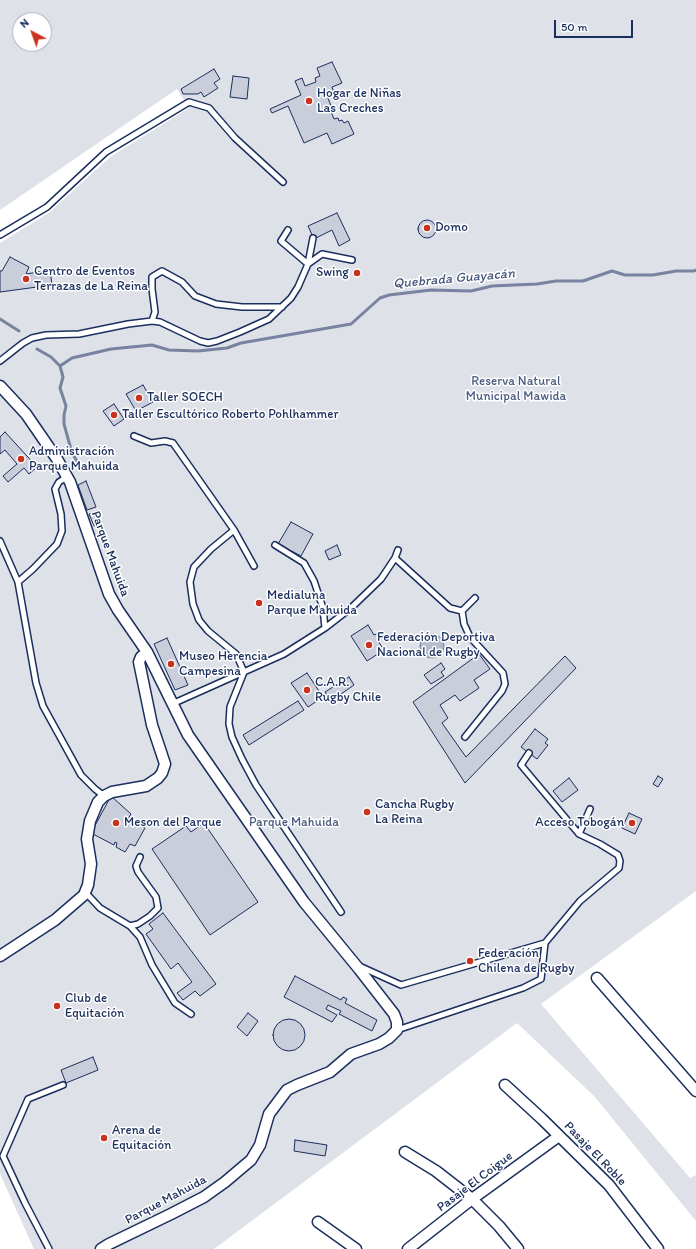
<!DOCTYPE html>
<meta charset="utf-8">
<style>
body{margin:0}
#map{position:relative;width:696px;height:1249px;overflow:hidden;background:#fff;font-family:Itim,sans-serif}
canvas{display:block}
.north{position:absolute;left:12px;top:12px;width:40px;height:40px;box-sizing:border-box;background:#fff;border:1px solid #a4acbf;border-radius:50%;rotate:319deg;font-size:11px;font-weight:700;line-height:16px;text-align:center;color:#1b2f5e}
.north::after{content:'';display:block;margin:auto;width:14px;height:18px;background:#c8321e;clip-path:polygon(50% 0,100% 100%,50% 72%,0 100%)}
.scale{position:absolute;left:554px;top:20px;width:79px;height:18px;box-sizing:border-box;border:2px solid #1b2f5e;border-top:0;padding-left:5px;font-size:12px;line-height:14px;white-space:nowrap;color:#1b2f5e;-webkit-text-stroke:3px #fff;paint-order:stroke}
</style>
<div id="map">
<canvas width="696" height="1249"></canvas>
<div class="north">N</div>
<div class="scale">50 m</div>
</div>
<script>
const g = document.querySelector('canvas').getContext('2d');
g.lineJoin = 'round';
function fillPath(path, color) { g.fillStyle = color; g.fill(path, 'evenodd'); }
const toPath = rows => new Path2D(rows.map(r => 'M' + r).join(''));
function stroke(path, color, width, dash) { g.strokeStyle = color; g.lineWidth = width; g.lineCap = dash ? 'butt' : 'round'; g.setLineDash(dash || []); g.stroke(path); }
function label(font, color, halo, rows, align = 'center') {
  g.font = font + ' Itim,sans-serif'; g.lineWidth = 3; g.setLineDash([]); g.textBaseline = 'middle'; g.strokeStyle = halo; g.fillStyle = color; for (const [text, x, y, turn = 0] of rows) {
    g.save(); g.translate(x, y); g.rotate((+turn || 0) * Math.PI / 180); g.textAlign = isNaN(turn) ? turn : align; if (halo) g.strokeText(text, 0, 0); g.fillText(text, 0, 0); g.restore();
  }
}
fillPath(toPath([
 [0,0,696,0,696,891,541,1004,690,1178,696,1175,696,1221,594,1096,517,1023,214,1249,34,1249,0,1174,0,243,50,212,110,157,189,108,177,89,0,210],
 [20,20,44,20,44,44,20,44]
]), '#dee1e7');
const water = toPath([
 '420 646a12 12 0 1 1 24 0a12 12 0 1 1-24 0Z'
]);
fillPath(water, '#b5bbca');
stroke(water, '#77839f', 1);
stroke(toPath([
 [0,319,19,331],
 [37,349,51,357,60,366,63,377,60,388,66,406,64,415,64,424,72,453,78,463],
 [60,366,72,358,111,349,152,345,169,350,198,351,227,348,241,343,351,324,380,298,389,295,431,290,471,291,492,286,537,284,556,281,583,281,612,271,625,275,653,275,676,271,694,271,696,270]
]), '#77839f', 3);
const building = toPath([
 [332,62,342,83,332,87,334,93,329,96,326,90,325,91,332,108,330,109,334,119,338,118,339,121,342,120,344,123,348,121,354,134,332,144,327,133,304,143,288,106,272,113,270,109,301,95,295,81,302,78,305,86,316,82,315,78,320,76,317,68,332,62],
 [214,69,220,79,214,83,218,88,204,97,201,92,198,94,183,94,181,89,214,69],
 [233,76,249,78,247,99,230,97,233,76],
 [337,213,350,240,339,246,332,230,314,239,308,226,337,213],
 '418 229a9 9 0 1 1 18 0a9 9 0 1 1-18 0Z',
 [10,257,29,267,26,274,50,270,52,285,0,292,0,271,2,271,10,257],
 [143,385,153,402,136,411,126,394,143,385],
 [114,404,124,419,114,426,103,411,114,404],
 [5,432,37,467,29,474,24,468,8,482,3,476,17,464,5,450,0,454,0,437,5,432],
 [86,481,96,507,87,510,78,485,86,481],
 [97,511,101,524,94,526,89,514,97,511],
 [291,522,313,534,301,556,278,544,291,522],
 [337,545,341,555,329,560,325,551,337,545],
 [368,625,374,635,379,633,382,638,378,641,384,650,367,661,351,636,368,625],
 [167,638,188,685,175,690,154,644,167,638],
 [479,654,490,669,474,680,479,688,460,701,455,695,440,705,448,718,442,723,466,757,565,656,576,668,465,783,413,702,479,654],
 [441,663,445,669,441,672,444,676,431,684,424,675,441,663],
 [307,673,323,697,308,707,291,683,307,673],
 [349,677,354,685,331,701,325,692,349,677],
 [298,701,304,710,249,745,243,735,298,701],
 [535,729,548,739,545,743,548,745,537,759,521,747,535,729],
 [658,776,663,779,658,787,653,784,658,776],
 [569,778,578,790,562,802,553,791,569,778],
 [111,796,131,814,128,819,145,828,135,846,130,844,125,852,116,847,117,843,115,842,114,845,91,833,111,796],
 [629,813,642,819,635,834,622,828,629,813],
 [204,823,258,902,210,935,152,849,186,826,191,832,204,823],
 [163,913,216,984,200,996,195,991,183,1000,177,993,192,982,178,963,171,969,146,934,153,929,149,924,163,913],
 [295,976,341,1000,343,997,347,999,345,1003,377,1020,372,1031,339,1014,341,1011,328,1005,326,1009,337,1015,332,1022,284,997,295,976],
 [248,1013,258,1021,247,1036,237,1027,248,1013],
 '273 1035a16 16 0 1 1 32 0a16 16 0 1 1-32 0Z',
 [93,1057,98,1070,66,1083,61,1070,93,1057],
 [295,1140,327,1145,325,1156,294,1151,295,1140]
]);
fillPath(building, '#caceda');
stroke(building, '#1b2f5e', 1);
const service = toPath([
 [288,230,281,241,308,264,313,238],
 [0,235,47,207,106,152,189,102,209,108,235,138,283,182],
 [152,321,155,312,152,289,152,277,162,271,182,282,195,296,216,304,242,307,282,307],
 [0,361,23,343,32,338,46,335,79,334,128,324,152,321,160,322,200,341,208,343,217,341,240,332,269,319,291,298,298,287,308,264,322,254,352,260],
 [134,436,151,443,165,441,173,443,234,530,254,566],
 [234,530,211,549,194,567,190,582,193,604,199,620,208,631,236,654,244,672,230,707,229,724,232,737,242,759,256,785,341,912],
 [0,541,18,582,36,683,43,706,81,775,95,789,104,796],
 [275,545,304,563,314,581,323,608,325,628],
 [395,558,450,608,462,611,475,598],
 [18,582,33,569,57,544,62,531,61,514,55,489,59,482,67,477],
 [462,611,464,624,470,637,503,673,505,684,502,691,465,737],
 [172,704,284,654,325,628,352,607,381,579,395,558,398,550],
 [529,753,521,765,579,834],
 [85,892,100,908,130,926,140,937,152,965,175,1003,191,1014],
 [130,926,138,924,150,916,158,908,156,897,138,872,136,866,140,857],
 [359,966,401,985,545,943],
 [397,1030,523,988,541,979,545,943,580,901,619,868,620,861,618,855,600,844,579,834,590,809],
 [49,1249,25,1203,3,1156,28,1099,63,1085]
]);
const minor = toPath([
 [0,386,26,414,57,459,70,482,109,594,118,610,147,652,188,735,304,902,359,969,394,1014,397,1022,397,1030,389,1038,379,1044,351,1054,330,1072,297,1085,287,1090,269,1114,260,1145,251,1160,225,1182,204,1197,171,1214,109,1244,101,1249],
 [0,956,55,920,84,895,88,885,91,864,87,839,90,821,98,802,104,796,112,792,146,786,158,778,162,773,165,764,152,725,139,662,141,657,147,652],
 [597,978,696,1091],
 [505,1085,542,1119,609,1185,658,1249],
 [405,1152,436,1171,472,1199,499,1226,518,1249],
 [318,1222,356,1249],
 [408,1249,472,1199,559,1136]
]);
stroke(service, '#1b2f5e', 8);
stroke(minor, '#1b2f5e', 13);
stroke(service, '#fff', 5);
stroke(minor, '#fff', 10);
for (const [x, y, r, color] of [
 [309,101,4,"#c8321e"],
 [427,228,4,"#c8321e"],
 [357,273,4,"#c8321e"],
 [26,279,4,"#c8321e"],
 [139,398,4,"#c8321e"],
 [114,415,4,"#c8321e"],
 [21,459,4,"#c8321e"],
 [259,603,4,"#c8321e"],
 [369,645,4,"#c8321e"],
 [171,664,4,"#c8321e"],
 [307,690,4,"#c8321e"],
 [367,812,4,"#c8321e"],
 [116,823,4,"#c8321e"],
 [632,823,4,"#c8321e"],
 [470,961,4,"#c8321e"],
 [57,1006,4,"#c8321e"],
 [104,1138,4,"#c8321e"]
]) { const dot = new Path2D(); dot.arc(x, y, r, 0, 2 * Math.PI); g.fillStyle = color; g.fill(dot); stroke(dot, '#fff', 1.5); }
label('13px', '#1b2f5e', '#fff', [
 ["Hogar de Niñas",317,94],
 ["Las Creches",317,109],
 ["Domo",435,228],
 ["Centro de Eventos",34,272],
 ["Terrazas de La Reina",34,287],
 ["Swing",349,273,"right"],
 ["Taller SOECH",147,398],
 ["Taller Escultórico Roberto Pohlhammer",122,415],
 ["Administración",29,452],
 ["Parque Mahuida",29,467],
 ["Medialuna",267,596],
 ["Parque Mahuida",267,611],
 ["Federación Deportiva",377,638],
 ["Nacional de Rugby",377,653],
 ["Museo Herencia",179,657],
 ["Campesina",179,672],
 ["C.A.R.",315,683],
 ["Rugby Chile",315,698],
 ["Cancha Rugby",375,805],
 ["La Reina",375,820],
 ["Meson del Parque",124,823],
 ["Acceso Tobogán",624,823,"right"],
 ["Federación",478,954],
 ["Chilena de Rugby",478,969],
 ["Club de",65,999],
 ["Equitación",65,1014],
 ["Arena de",112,1131],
 ["Equitación",112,1146]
], 'left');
label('13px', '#4c5c80', '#fff', [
 ["Reserva Natural",516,382],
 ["Municipal Mawida",516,397],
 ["Parque Mahuida",294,823]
]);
label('13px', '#1b2f5e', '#fff', [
 ["Parque Mahuida",110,554,70],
 ["Pasaje El Roble",595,1154,46],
 ["Pasaje El Coigue",475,1182,-37],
 ["Parque Mahuida",166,1200,-28]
]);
label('italic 14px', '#49597e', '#fff', [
 ["Quebrada Guayacán",454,279,-5]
]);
</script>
